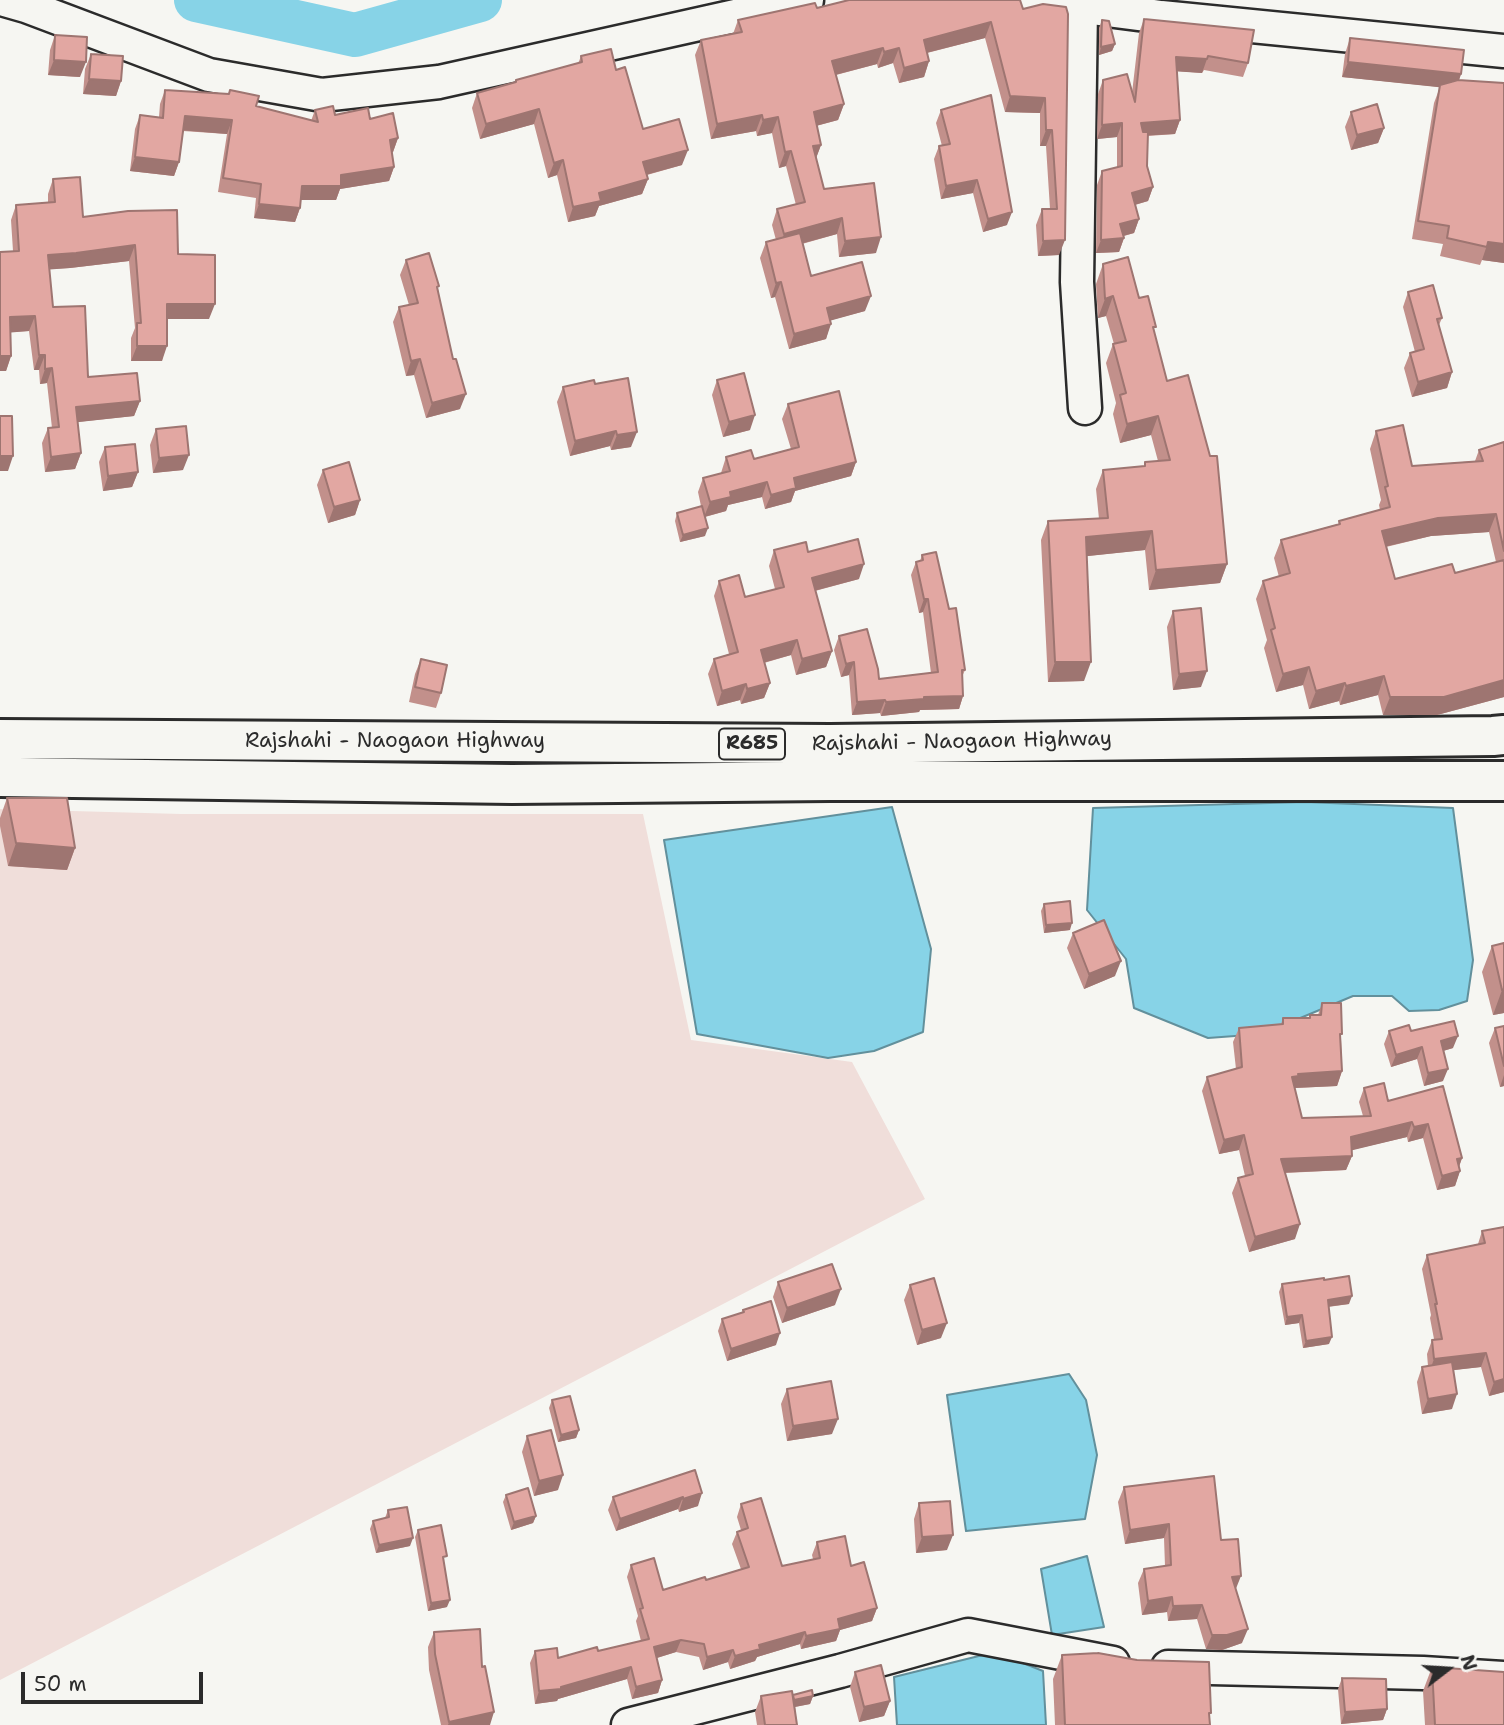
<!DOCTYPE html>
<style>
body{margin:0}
#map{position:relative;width:1504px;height:1725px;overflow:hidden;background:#f6f6f2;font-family:"Shantell Sans",sans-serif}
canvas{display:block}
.north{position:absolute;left:1413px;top:1634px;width:70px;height:70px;-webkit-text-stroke:5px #f6f6f2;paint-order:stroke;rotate:73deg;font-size:19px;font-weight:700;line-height:28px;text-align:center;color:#2b2b2b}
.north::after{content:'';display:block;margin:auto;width:24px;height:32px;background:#2b2b2b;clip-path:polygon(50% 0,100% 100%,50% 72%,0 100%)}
.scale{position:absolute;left:21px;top:1672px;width:182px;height:32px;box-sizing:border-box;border:4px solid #2b2b2b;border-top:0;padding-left:9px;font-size:21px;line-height:24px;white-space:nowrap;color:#2b2b2b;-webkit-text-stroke:5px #f6f6f2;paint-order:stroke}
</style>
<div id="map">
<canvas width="1504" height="1725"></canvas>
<div class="north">N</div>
<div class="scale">50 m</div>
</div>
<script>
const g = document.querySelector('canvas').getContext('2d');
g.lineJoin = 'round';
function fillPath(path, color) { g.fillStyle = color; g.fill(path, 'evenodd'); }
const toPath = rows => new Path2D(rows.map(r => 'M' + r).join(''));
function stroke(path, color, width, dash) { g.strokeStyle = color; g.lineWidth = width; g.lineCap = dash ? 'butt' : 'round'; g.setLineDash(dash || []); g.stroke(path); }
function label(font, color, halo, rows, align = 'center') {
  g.font = font + ' "Shantell Sans",sans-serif'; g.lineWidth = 6; g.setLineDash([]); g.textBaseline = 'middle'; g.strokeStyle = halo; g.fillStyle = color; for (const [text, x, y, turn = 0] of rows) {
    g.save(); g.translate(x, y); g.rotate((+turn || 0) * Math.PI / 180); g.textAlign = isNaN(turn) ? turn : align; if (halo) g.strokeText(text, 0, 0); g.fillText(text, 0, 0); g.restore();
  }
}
fillPath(toPath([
 [0,809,181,814,643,814,691,1040,852,1062,925,1199,0,1680]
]), '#f0deda');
const water = toPath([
 [1305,802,1453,808,1473,960,1467,1001,1439,1010,1409,1011,1392,996,1353,996,1262,1034,1208,1038,1134,1008,1126,959,1087,910,1093,808,1305,802],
 [892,807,931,949,923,1032,874,1051,828,1058,697,1034,664,840,892,807],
 [1069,1374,1086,1400,1097,1455,1085,1519,966,1531,947,1395,1069,1374],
 [1087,1556,1104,1627,1052,1635,1041,1569,1087,1556],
 [995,1652,1043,1671,1046,1725,897,1725,894,1677,995,1652]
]);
fillPath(water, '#87d3e7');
stroke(water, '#62909c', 2);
stroke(toPath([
 [196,0,355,35,480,0]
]), '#87d3e7', 44);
const minor = toPath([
 [5,0,26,6,209,75,322,95,439,82,807,0],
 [1029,0,1161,17,1504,51],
 [1081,7,1077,282,1085,408],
 [1168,1667,1423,1673,1504,1678],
 [628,1725,840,1671,968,1635,1113,1663]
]);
const major = toPath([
 [0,739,830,744,1493,736,1504,735],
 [0,777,512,784,830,781,1504,781]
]);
stroke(minor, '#2b2b2b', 37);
stroke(major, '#2b2b2b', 44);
stroke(minor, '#f6f6f2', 32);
stroke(major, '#f6f6f2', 38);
fillPath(toPath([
 [1066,7,1059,255,1038,256,1036,225,1042,209,1050,209,1046,146,1040,146,1040,113,1005,112,985,38,927,53,929,61,924,77,899,83,893,63,878,68,877,64,836,75,844,104,838,120,816,126,821,145,816,158,824,189,876,253,839,257,837,234,802,244,811,276,865,311,831,320,826,339,789,349,775,297,771,298,760,258,766,242,776,240,772,225,777,209,796,205,786,166,779,168,772,133,757,136,756,131,711,139,695,55,701,40,733,34,738,20,817,8,1023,9],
 [1144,19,1248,63,1243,77,1204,70,1202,73,1177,71,1180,120,1175,134,1148,136,1147,166,1153,187,1148,201,1135,205,1139,219,1134,233,1124,236,1124,238,1119,252,1096,253,1097,185,1102,171,1117,167,1117,137,1097,139,1098,94,1103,80,1132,93,1139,33],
 [1102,20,1115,44,1112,51,1099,55,1099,28],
 [55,35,80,77,48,75,50,50],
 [1350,38,1461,74,1459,80,1504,263,1482,260,1480,265,1440,256,1443,244,1412,239,1434,103,1440,87,1342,77,1345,54],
 [91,54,121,81,116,96,83,94,85,69],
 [581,56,616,70,643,129,682,165,647,175,648,179,642,194,599,206,595,216,568,222,557,175,548,178,534,124,480,139,472,108,477,93,515,83,516,80,578,64],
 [165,90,228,94,230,90,256,106,311,121,315,110,335,115,370,119,398,138,393,152,392,153,394,167,389,181,340,189,336,200,301,200,300,208,295,222,254,218,256,198,218,192,227,134,183,131,179,162,174,176,130,171,135,129,140,115,159,117,160,104],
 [941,110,1007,225,983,232,973,193,941,199,934,159,939,146,942,146,936,123],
 [1351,112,1384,128,1378,143,1351,150,1345,127],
 [53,179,83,217,178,254,209,319,167,319,162,361,131,361,131,338,135,328,129,261,70,268,49,269,53,307,88,377,140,401,134,416,77,422,81,453,75,469,45,472,42,443,48,428,52,428,47,383,40,384,39,370,34,370,29,331,11,332,11,356,6,371,0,371,0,252,13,251,11,220,16,205,48,203,48,194],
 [406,260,438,289,460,409,426,418,414,375,406,376,393,322,399,307,409,305,400,275],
 [1103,264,1139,298,1154,332,1167,381,1227,564,1220,583,1149,590,1145,550,1087,556,1084,681,1048,682,1041,540,1048,521,1099,519,1096,489,1103,470,1144,466,1145,462,1158,461,1151,435,1120,443,1113,414,1116,403,1106,363,1113,344,1114,344,1106,316,1098,318,1096,284],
 [1408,292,1442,318,1439,325,1452,372,1447,388,1412,397,1404,368,1410,353,1415,352,1403,307],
 [717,380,750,430,723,437,712,395],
 [595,384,631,447,611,450,610,446,570,456,557,402,563,387],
 [788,404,848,427,847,430,856,462,851,476,795,491,791,502,765,509,762,497,728,505,726,511,705,517,705,536,680,542,675,521,677,513,701,506,698,492,703,478,721,473,726,457,754,459,791,449,782,419],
 [156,429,183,470,153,473,150,445],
 [1376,431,1412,466,1475,461,1479,450,1504,442,1504,697,1437,715,1383,715,1378,695,1340,705,1339,701,1309,709,1303,685,1276,692,1264,648,1267,640,1256,599,1263,581,1279,577,1274,558,1281,540,1338,524,1339,521,1380,510,1379,505,1381,500,1370,449],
 [1489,532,1496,562,1455,573,1395,579,1386,547,1431,536],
 [105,447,138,472,132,487,103,491,99,462],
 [323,470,360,500,355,515,328,523,317,485],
 [774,550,808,552,859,579,815,591,832,651,826,667,796,675,791,655,764,663,770,683,764,698,741,704,740,700,717,706,708,674,714,659,729,654,714,596,719,581,745,597,775,589,769,566],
 [922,555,949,609,965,670,962,677,963,696,959,709,920,710,919,712,881,716,880,713,852,715,849,675,841,677,834,650,839,636,879,679,931,673,923,612,919,613,911,575,916,562,920,561],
 [1173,611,1201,687,1173,690,1167,627],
 [421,659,441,693,436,708,409,702,415,674],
 [7,798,75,848,67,870,8,866,0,826,0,818],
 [1044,904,1070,930,1044,933,1041,911],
 [1073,933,1115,976,1084,989,1067,948],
 [1504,943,1504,1013,1493,1015,1482,972,1492,946],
 [1322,1003,1341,1039,1342,1071,1337,1086,1295,1088,1302,1118,1363,1116,1359,1102,1364,1088,1388,1101,1443,1086,1462,1158,1459,1167,1460,1171,1455,1186,1437,1190,1423,1138,1408,1142,1407,1137,1351,1150,1352,1156,1346,1170,1285,1173,1295,1239,1249,1252,1232,1193,1238,1178,1245,1176,1239,1150,1219,1154,1202,1091,1207,1077,1236,1069,1233,1042,1239,1028,1281,1024,1283,1018,1309,1018,1310,1015,1318,1015],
 [1504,1026,1504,1086,1500,1087,1489,1043,1495,1028],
 [1389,1031,1411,1031,1453,1048,1443,1051,1443,1081,1424,1086,1417,1059,1391,1067,1384,1044],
 [1504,1227,1504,1392,1489,1396,1481,1367,1453,1370,1452,1409,1422,1414,1417,1382,1422,1367,1428,1366,1427,1354,1432,1340,1434,1339,1430,1318,1431,1315,1422,1269,1427,1255,1478,1244,1482,1231],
 [1324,1280,1349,1304,1328,1307,1329,1344,1303,1348,1299,1323,1285,1325,1279,1292,1282,1284],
 [778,1282,835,1305,782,1323,773,1297],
 [910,1285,941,1338,917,1345,904,1300],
 [743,1310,776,1345,727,1361,718,1331,722,1319,742,1313],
 [787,1389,832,1434,787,1441,781,1404],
 [552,1400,579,1430,576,1438,558,1442,549,1408],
 [527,1436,558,1490,534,1496,522,1452],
 [695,1470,698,1506,679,1512,678,1509,616,1531,608,1510,613,1497],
 [1124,1487,1221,1540,1236,1590,1242,1643,1222,1650,1206,1649,1197,1619,1168,1621,1167,1612,1142,1615,1138,1583,1144,1569,1165,1566,1164,1538,1125,1544,1118,1502],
 [506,1495,536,1516,533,1523,511,1530,503,1502],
 [919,1503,947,1550,916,1553,914,1519],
 [741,1504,782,1566,813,1559,812,1555,817,1542,851,1566,877,1608,872,1621,840,1630,836,1641,801,1649,800,1644,757,1657,755,1661,730,1669,728,1662,703,1670,699,1657,676,1652,657,1658,662,1680,658,1693,632,1699,627,1679,558,1699,557,1701,535,1704,530,1663,535,1651,558,1658,598,1651,641,1641,636,1621,638,1616,627,1577,631,1565,663,1590,706,1580,741,1569,732,1544,737,1532,741,1530,737,1517],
 [388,1510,410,1546,376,1553,370,1529,373,1521,385,1518],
 [418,1530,447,1607,428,1611,415,1537],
 [434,1632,482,1667,490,1725,441,1725,429,1670,428,1647],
 [1062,1655,1209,1718,1210,1725,1055,1725,1053,1679],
 [1432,1667,1500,1672,1504,1725,1425,1725,1423,1691],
 [855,1672,890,1701,884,1716,859,1722,850,1687],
 [1342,1678,1387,1709,1383,1720,1341,1724,1338,1689],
 [793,1695,813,1696,810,1704,795,1707,797,1725,757,1725,755,1712,761,1696]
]), '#c2908b');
fillPath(toPath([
 [991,22,985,38,918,55,924,40],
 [1115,44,1112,51,1099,55,1101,47],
 [883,48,877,64,827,77,832,61],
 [899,48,893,63,878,68,884,52],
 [1176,57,1207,59,1202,73,1171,71],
 [54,60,86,62,80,77,48,75],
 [929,61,924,77,899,83,904,68],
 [1348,62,1461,74,1456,89,1342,77],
 [89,79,121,81,116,96,83,94],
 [1010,96,1045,98,1040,113,1005,112],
 [844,104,838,120,808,128,814,112],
 [539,109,534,124,480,139,486,124],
 [762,115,756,131,711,139,717,124],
 [185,116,232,120,227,134,179,130],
 [778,117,772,133,757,136,763,120],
 [1180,120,1175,134,1136,136,1141,123],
 [1122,123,1117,137,1097,139,1102,125],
 [1384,128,1378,143,1351,150,1357,135],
 [1046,130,1052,130,1046,146,1040,146],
 [398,138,393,152,385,154,390,140],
 [821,145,815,161,813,146],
 [688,150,682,165,638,177,643,162],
 [791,151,786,166,779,168,785,152],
 [135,157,179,162,174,176,130,171],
 [563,160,557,175,548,178,554,163],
 [394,167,389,181,340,189,336,200,297,200,302,186,341,175],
 [648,179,642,194,599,206,595,216,568,222,573,207,599,193],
 [977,180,973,193,941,199,946,186],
 [1153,187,1148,201,1127,207,1132,193],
 [259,204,300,208,295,222,254,218],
 [1012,212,1007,225,983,232,988,219],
 [842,218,837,234,778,250,784,234],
 [1139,219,1134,233,1115,238,1120,224],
 [881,237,876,253,839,257,845,241],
 [1124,238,1119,252,1096,253,1101,240],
 [1065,240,1059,255,1038,256,1043,241],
 [1488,242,1504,244,1504,263,1482,260],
 [135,245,129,261,70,268,43,270,48,255],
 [781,282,775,297,771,298,776,283],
 [871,296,865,311,822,323,827,308],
 [1113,296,1106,316,1098,318,1105,299],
 [167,304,215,304,209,319,162,319],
 [35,316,29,331,5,333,10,317],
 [831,324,826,339,789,349,794,334],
 [137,346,167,346,162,361,131,361],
 [39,355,45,355,39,370,34,370],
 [0,356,11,356,6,371,0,371],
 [420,359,414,375,406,376,411,361],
 [52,368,47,383,40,384,45,369],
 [1452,372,1447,388,1412,397,1418,382],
 [466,394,460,409,426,418,432,403],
 [140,401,134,416,70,423,76,407],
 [755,415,750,430,723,437,729,422],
 [1158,416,1151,435,1120,443,1127,424],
 [616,431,610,446,570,456,575,441],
 [637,432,631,447,611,450,617,435],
 [81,453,75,469,45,472,51,457],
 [189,455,183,470,153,473,159,458],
 [0,456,13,456,8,471,0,471],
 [856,462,851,476,795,491,791,502,765,509,771,495,794,478],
 [138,472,132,487,103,491,108,476],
 [767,482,762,497,728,505,726,511,704,517,710,502,730,492],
 [360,500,355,515,328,523,334,507],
 [1496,514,1489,532,1431,536,1375,549,1382,531,1438,518],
 [708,528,705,536,680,542,683,535],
 [1152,531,1145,550,1079,557,1086,537],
 [864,564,859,579,806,593,812,578],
 [1227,564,1220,583,1149,590,1156,570],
 [924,599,928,599,923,612,919,613],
 [797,640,791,655,755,665,761,650],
 [832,651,826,667,796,675,802,659],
 [854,662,849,675,841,677,846,664],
 [1055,662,1091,662,1084,681,1048,682],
 [1309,667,1303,685,1276,692,1283,674],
 [1207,671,1201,687,1173,690,1179,674],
 [1384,676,1378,695,1340,705,1346,686],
 [1504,680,1504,697,1437,715,1383,715,1390,697],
 [770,683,764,698,741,704,747,689],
 [1345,683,1339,701,1309,709,1316,691],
 [746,684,740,700,717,706,722,691],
 [963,696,959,709,920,710,919,712,881,716,886,702,924,697],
 [885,700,880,713,852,715,857,702],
 [16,843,75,848,67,870,8,866],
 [1072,923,1070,930,1044,933,1046,925],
 [1121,961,1115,976,1084,989,1089,974],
 [1504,989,1504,1013,1493,1015,1502,990],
 [1458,1036,1453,1048,1436,1053,1441,1041],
 [1422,1047,1417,1059,1391,1067,1396,1055],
 [1448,1069,1443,1081,1424,1086,1428,1073],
 [1342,1071,1337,1086,1294,1088,1292,1077,1298,1074],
 [1504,1075,1504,1086,1500,1087],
 [1412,1122,1407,1137,1345,1152,1351,1137],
 [1428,1124,1423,1138,1408,1142,1414,1127],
 [1244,1135,1239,1150,1219,1154,1224,1140],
 [1352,1156,1346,1170,1276,1173,1281,1159],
 [1462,1158,1457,1172,1460,1171,1455,1186,1437,1190,1442,1176,1457,1159],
 [1300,1224,1295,1239,1249,1252,1255,1237],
 [841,1289,835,1305,782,1323,787,1308],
 [1352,1296,1349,1304,1325,1307,1328,1300],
 [1302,1315,1299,1323,1285,1325,1287,1317],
 [947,1323,941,1338,917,1345,922,1330],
 [780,1333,776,1345,727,1361,731,1349],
 [1332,1337,1329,1344,1303,1348,1306,1341],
 [1486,1353,1481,1367,1429,1373,1434,1359],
 [1504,1379,1504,1392,1489,1396,1494,1382],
 [1457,1394,1452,1409,1422,1414,1428,1399],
 [838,1419,832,1434,787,1441,793,1426],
 [579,1430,576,1438,558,1442,561,1435],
 [563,1475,558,1490,534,1496,539,1481],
 [702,1493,698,1506,679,1512,683,1499],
 [683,1497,678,1509,616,1531,620,1519],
 [536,1516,533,1523,511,1530,514,1522],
 [1169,1524,1164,1538,1125,1544,1130,1530],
 [953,1535,947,1550,916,1553,922,1537],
 [413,1538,410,1546,376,1553,379,1545],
 [1241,1576,1235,1591,1232,1577],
 [1172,1597,1167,1612,1142,1615,1148,1601],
 [450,1600,447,1607,428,1611,431,1603],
 [1202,1605,1197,1619,1168,1621,1173,1606],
 [877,1608,872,1621,840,1630,836,1641,801,1649,806,1636,838,1619],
 [1248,1629,1242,1643,1222,1650,1206,1649,1212,1635],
 [805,1632,800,1644,757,1657,755,1661,730,1669,735,1656,759,1645],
 [681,1640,676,1652,650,1660,654,1647],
 [733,1650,728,1662,703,1670,707,1657],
 [631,1667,627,1679,558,1699,557,1701,535,1704,539,1691,561,1687],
 [662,1680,658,1693,632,1699,636,1687],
 [813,1696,810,1704,789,1708,792,1701],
 [890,1701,884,1716,859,1722,864,1707],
 [1387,1709,1383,1720,1341,1724,1345,1712],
 [494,1712,490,1725,448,1725,449,1722]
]), '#9e7571');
const building = toPath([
 [849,0,1020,0,1023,9,1043,4,1066,7,1068,14,1065,240,1043,241,1042,209,1057,209,1052,130,1046,130,1045,98,1010,96,991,22,924,40,929,61,904,68,899,48,884,52,883,48,832,61,844,104,814,112,821,145,813,146,824,189,874,183,881,237,845,241,842,218,784,234,777,209,805,202,791,151,785,152,778,117,763,120,762,115,717,124,701,40,742,32,738,20,815,3,817,8,849,0],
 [1144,19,1254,30,1248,63,1208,56,1207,59,1176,57,1180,120,1141,123,1143,132,1148,132,1147,166,1153,187,1132,193,1139,219,1120,224,1124,238,1101,240,1102,171,1122,166,1122,123,1102,125,1103,80,1127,74,1135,102,1144,19],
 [1102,20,1109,21,1115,44,1101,47,1102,20],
 [55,35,87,37,86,62,54,60,55,35],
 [1350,38,1464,50,1461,74,1348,62,1350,38],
 [611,49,616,70,625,67,643,129,679,119,688,150,643,162,648,179,599,193,601,201,573,207,563,160,554,163,539,109,486,124,477,93,516,82,516,80,582,62,581,56,611,49],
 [91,54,123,56,121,81,89,79,91,54],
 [1458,80,1504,83,1504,244,1488,242,1487,247,1447,238,1449,226,1418,221,1440,85,1458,80],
 [165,90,229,94,230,90,259,96,256,106,318,122,315,110,333,106,335,115,368,108,370,119,393,113,398,138,390,140,394,167,341,175,341,186,302,186,300,208,259,204,261,184,223,178,232,120,185,116,179,162,135,157,140,115,163,118,165,90],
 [991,95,1012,212,988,219,977,180,946,186,939,146,950,144,941,110,991,95],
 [1377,104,1384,128,1357,135,1351,112,1377,104],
 [80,177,83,217,128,211,177,210,178,254,215,255,215,304,167,304,167,346,137,346,137,323,141,323,135,245,76,253,48,255,53,307,85,306,88,377,137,373,140,401,76,407,81,453,51,457,48,428,59,427,52,368,45,369,45,355,39,355,35,316,10,317,11,356,0,356,0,252,19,251,16,205,55,202,53,179,80,177],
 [800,233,811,276,862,262,871,296,827,308,831,324,794,334,781,282,776,283,766,242,800,233],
 [429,253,439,286,437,287,453,359,456,359,466,394,432,403,420,359,411,361,399,307,418,303,406,260,429,253],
 [1128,257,1139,298,1148,296,1156,327,1153,327,1167,381,1188,375,1210,456,1217,456,1227,564,1156,570,1152,531,1086,537,1091,662,1055,662,1048,521,1108,518,1103,470,1145,466,1145,462,1170,460,1158,416,1127,424,1120,395,1126,393,1113,344,1126,341,1113,296,1105,299,1103,264,1128,257],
 [1433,285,1442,318,1437,319,1452,372,1418,382,1410,353,1424,349,1408,292,1433,285],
 [744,373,755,415,729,422,717,380,744,373],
 [628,378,637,432,617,435,616,431,575,441,563,387,594,380,595,384,628,378],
 [839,391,856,462,794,478,796,488,771,495,767,482,730,492,731,497,710,502,703,478,730,471,726,457,751,450,754,459,799,447,788,404,839,391],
 [0,416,12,416,13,456,0,456,0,416],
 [1403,425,1412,466,1483,461,1479,450,1504,442,1504,551,1496,514,1438,518,1382,531,1395,579,1452,564,1455,573,1504,560,1504,680,1444,697,1390,697,1384,676,1346,686,1345,683,1316,691,1309,667,1283,674,1271,630,1275,628,1263,581,1290,573,1281,540,1340,524,1339,521,1390,507,1385,487,1388,486,1376,431,1403,425],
 [186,426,189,455,159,458,156,429,186,426],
 [135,444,138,472,108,476,105,447,135,444],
 [349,462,360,500,334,507,323,470,349,462],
 [702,506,708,528,683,535,677,513,702,506],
 [858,539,864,564,812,578,832,651,802,659,797,640,761,650,770,683,747,689,746,684,722,691,714,659,738,652,719,581,739,575,745,597,784,587,774,550,806,542,808,552,858,539],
 [936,552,949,609,956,608,965,670,962,670,963,696,924,697,924,699,886,702,885,700,857,702,854,662,846,664,839,636,867,629,878,669,879,679,938,672,928,599,924,599,916,562,923,560,922,555,936,552],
 [1201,608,1207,671,1179,674,1173,611,1201,608],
 [421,659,447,665,441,693,415,687,421,659],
 [7,798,67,798,75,848,16,843,7,798],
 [1070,901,1072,923,1046,925,1044,904,1070,901],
 [1104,920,1121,961,1089,974,1073,933,1104,920],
 [1504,943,1504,989,1502,990,1492,946,1504,943],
 [1322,1003,1341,1003,1342,1034,1340,1034,1342,1071,1298,1074,1299,1076,1292,1077,1302,1118,1371,1116,1364,1088,1384,1083,1388,1101,1443,1086,1462,1158,1457,1159,1460,1171,1442,1176,1428,1124,1414,1127,1412,1122,1351,1137,1352,1156,1281,1159,1300,1224,1255,1237,1238,1178,1253,1174,1244,1135,1224,1140,1207,1077,1242,1067,1239,1028,1283,1024,1283,1018,1310,1018,1310,1015,1321,1015,1322,1003],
 [1454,1021,1458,1036,1441,1041,1448,1069,1428,1073,1422,1047,1396,1055,1389,1031,1409,1025,1411,1031,1454,1021],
 [1504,1026,1504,1066,1495,1028,1504,1026],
 [1504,1227,1504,1379,1494,1382,1486,1353,1434,1359,1432,1340,1442,1339,1435,1304,1437,1304,1427,1255,1485,1243,1482,1231,1504,1227],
 [832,1264,841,1289,787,1308,778,1282,832,1264],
 [1349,1276,1352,1296,1328,1300,1332,1337,1306,1341,1302,1315,1287,1317,1282,1284,1324,1278,1324,1280,1349,1276],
 [934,1278,947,1323,922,1330,910,1285,934,1278],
 [771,1301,780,1333,731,1349,722,1319,744,1312,743,1310,771,1301],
 [1452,1362,1457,1394,1428,1399,1422,1367,1452,1362],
 [831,1381,838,1419,793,1426,787,1389,831,1381],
 [570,1396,579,1430,561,1435,552,1400,570,1396],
 [551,1430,563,1475,539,1481,527,1436,551,1430],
 [695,1470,702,1493,683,1499,683,1497,620,1519,613,1497,695,1470],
 [1214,1476,1221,1540,1238,1539,1241,1576,1232,1577,1248,1629,1227,1635,1212,1635,1202,1605,1173,1606,1172,1597,1148,1601,1144,1569,1171,1565,1169,1524,1130,1530,1124,1487,1214,1476],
 [528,1488,536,1516,514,1522,506,1495,528,1488],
 [761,1498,782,1566,820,1558,817,1542,845,1536,851,1566,864,1562,877,1608,838,1619,840,1629,806,1636,805,1632,759,1645,760,1649,735,1656,733,1650,707,1657,704,1644,681,1640,654,1647,662,1680,636,1687,631,1667,561,1687,561,1689,539,1691,535,1651,557,1648,558,1658,597,1647,598,1651,649,1639,640,1609,643,1608,631,1565,654,1558,663,1590,705,1577,706,1580,749,1567,737,1532,748,1528,741,1504,761,1498],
 [950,1501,953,1535,922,1537,919,1503,950,1501],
 [407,1507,413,1538,379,1545,373,1521,389,1517,388,1510,407,1507],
 [441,1525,447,1556,443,1557,450,1600,431,1603,418,1530,441,1525],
 [480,1629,482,1667,485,1666,494,1712,449,1722,435,1654,434,1632,480,1629],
 [1098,1653,1137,1660,1209,1662,1211,1713,1209,1713,1210,1725,1065,1725,1062,1655,1098,1653],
 [881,1665,890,1701,864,1707,855,1672,881,1665],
 [1432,1667,1504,1672,1504,1725,1435,1725,1432,1667],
 [1342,1678,1386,1679,1387,1709,1345,1712,1342,1678],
 [812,1690,813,1696,794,1700,793,1695,812,1690],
 [792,1691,797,1725,765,1725,761,1696,792,1691]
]);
fillPath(building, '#e2a7a2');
stroke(building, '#9e7571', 2);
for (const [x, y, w] of [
 [752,744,66]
]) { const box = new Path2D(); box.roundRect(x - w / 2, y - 15.5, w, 31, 5); g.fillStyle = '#f6f6f2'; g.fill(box); stroke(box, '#2b2b2b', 2); }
label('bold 19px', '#2b2b2b', null, [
 ["R685",752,744]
]);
label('21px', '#2b2b2b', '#f6f6f2', [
 ["Rajshahi - Naogaon Highway",395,742],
 ["Rajshahi - Naogaon Highway",962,742,-1]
]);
</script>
